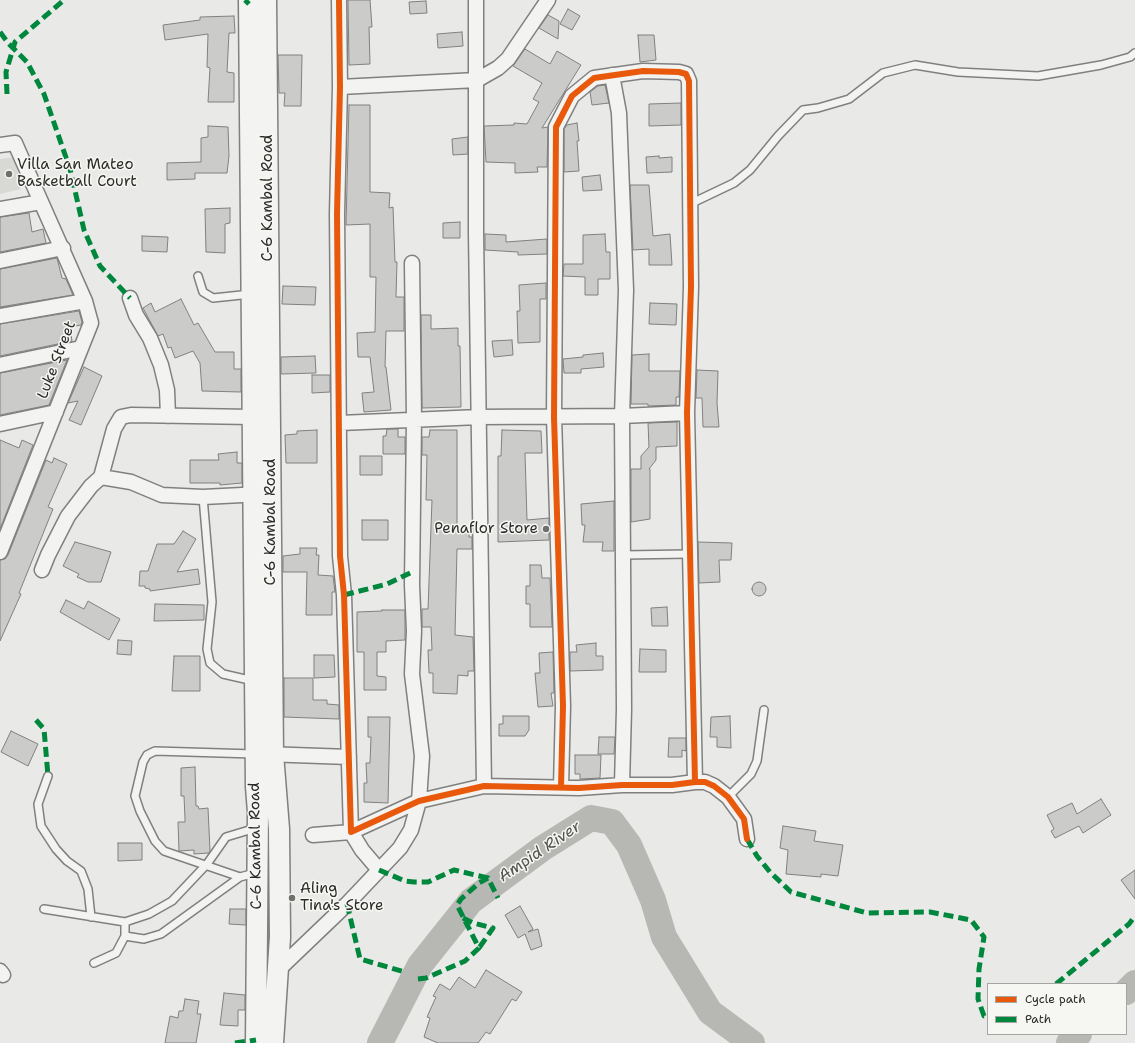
<!DOCTYPE html>
<style>
body{margin:0}
#map{position:relative;width:1135px;height:1043px;overflow:hidden;background:#e9e9e7;font-family:"Shantell Sans",sans-serif}
canvas{display:block}
.legend{position:absolute;left:987px;top:983px;width:140px;height:52px;box-sizing:border-box;background:#f6f6f2;border:1px solid #a5a5a2;margin:0;padding:5px 7px;list-style:none;font-size:12px;color:#2b2b2b}
.legend li{display:flex;align-items:center;gap:8px;height:20px}
.legend b{width:20px;border:1px solid #a5a5a2}
</style>
<div id="map">
<canvas width="1135" height="1043"></canvas>
<ul class="legend">
<li><b style="height:5px;background:#e8590c"></b>Cycle path</li>
<li><b style="height:5px;background:#00873e"></b>Path</li>
</ul>
</div>
<script>
const g = document.querySelector('canvas').getContext('2d');
g.lineJoin = 'round';
function fillPath(path, color) { g.fillStyle = color; g.fill(path, 'evenodd'); }
const toPath = rows => new Path2D(rows.map(r => 'M' + r).join(''));
function stroke(path, color, width, dash) { g.strokeStyle = color; g.lineWidth = width; g.lineCap = dash ? 'butt' : 'round'; g.setLineDash(dash || []); g.stroke(path); }
function label(font, color, halo, rows, align = 'center') {
  g.font = font + ' "Shantell Sans",sans-serif'; g.lineWidth = 3; g.setLineDash([]); g.textBaseline = 'middle'; g.strokeStyle = halo; g.fillStyle = color; for (const [text, x, y, turn = 0] of rows) {
    g.save(); g.translate(x, y); g.rotate((+turn || 0) * Math.PI / 180); g.textAlign = isNaN(turn) ? turn : align; if (halo) g.strokeText(text, 0, 0); g.fillText(text, 0, 0); g.restore();
  }
}
fillPath(toPath([
 [15,157,21,189,0,194,0,159]
]), '#d8d8d5');
stroke(toPath([
 [1126,992,1135,983],
 [380,1043,420,965,471,901,543,848,591,818,612,822,629,845,653,900,664,937,710,1012,752,1043],
 [1069,1043,1079,1034]
]), '#b7b7b4', 26);
const building = toPath([
 [348,0,370,0,372,27,369,27,370,64,349,65,348,0],
 [426,1,427,13,410,14,409,2,426,1],
 [568,9,580,16,572,30,560,24,568,9],
 [548,15,559,21,558,39,539,28,548,15],
 [234,16,235,33,229,33,227,72,234,73,234,102,208,102,210,68,207,67,208,34,165,40,163,25,200,20,200,17,234,16],
 [462,32,463,46,438,48,437,34,462,32],
 [638,35,654,35,656,60,640,62,638,35],
 [525,49,550,64,557,51,581,65,542,128,548,127,547,167,537,167,538,172,515,173,515,163,486,162,484,126,514,125,514,123,527,124,539,102,533,99,542,83,513,66,525,49],
 [278,55,302,55,301,106,284,106,285,93,279,93,278,55],
 [605,85,609,103,592,105,590,92,598,86,605,85],
 [681,103,681,125,649,126,649,104,681,103],
 [349,105,370,105,370,192,390,193,389,208,393,207,395,262,397,262,396,297,404,297,404,331,386,331,385,367,386,367,391,410,364,412,362,393,374,392,370,357,358,357,357,333,375,332,376,277,370,277,370,224,346,225,349,105],
 [577,123,579,141,577,141,579,171,564,172,564,129,567,125,577,123],
 [208,126,228,127,229,156,227,173,195,173,195,179,167,180,167,163,201,162,201,138,208,137,208,126],
 [468,137,468,154,453,155,452,139,468,137],
 [659,156,659,158,672,157,672,172,647,173,646,157,659,156],
 [600,175,602,190,583,191,582,177,600,175],
 [630,185,649,185,653,236,670,234,672,265,649,265,649,249,633,250,630,185],
 [230,208,230,223,225,224,225,253,206,252,205,209,230,208],
 [29,213,32,232,43,229,46,243,0,252,0,217,29,213],
 [460,222,460,238,443,238,443,223,460,222],
 [485,234,506,235,506,242,547,239,547,254,518,255,518,252,485,250,485,234],
 [605,234,606,252,610,252,610,279,598,279,598,295,585,295,585,277,563,276,564,264,583,264,583,235,605,234],
 [142,236,168,237,167,252,142,251,142,236],
 [57,258,62,278,66,279,73,295,0,307,0,269,57,258],
 [546,283,546,299,540,299,540,342,518,343,517,311,520,311,519,285,546,283],
 [283,286,316,287,315,305,282,304,283,286],
 [181,299,194,325,198,323,215,352,234,352,234,369,241,369,241,392,202,391,200,363,193,351,175,358,171,347,168,348,163,334,158,336,143,308,151,303,155,312,181,299],
 [650,303,677,304,676,325,649,324,650,303],
 [79,311,82,322,81,325,70,327,72,341,0,356,0,324,79,311],
 [421,315,431,315,431,329,458,328,458,346,460,346,461,407,422,408,421,315],
 [512,340,513,355,494,357,492,341,512,340],
 [603,353,604,367,581,369,581,373,564,373,563,359,583,357,583,355,603,353],
 [649,354,649,371,680,371,679,397,676,397,676,405,648,406,648,404,631,404,632,355,649,354],
 [315,356,316,373,281,374,281,357,315,356],
 [67,360,49,405,0,415,0,373,67,360],
 [84,367,102,376,81,425,69,420,78,401,68,403,84,367],
 [697,370,718,371,717,403,719,427,703,427,702,398,696,398,697,370],
 [312,375,330,375,330,392,312,393,312,375],
 [677,422,677,446,656,447,656,460,649,469,650,469,650,519,631,522,631,469,641,469,641,456,649,447,648,423,677,422],
 [387,429,398,429,398,437,405,437,405,454,383,454,383,436,386,436,387,429],
 [317,430,317,463,286,463,285,435,297,434,297,431,317,430],
 [430,430,457,430,457,533,469,533,469,537,472,537,472,549,457,549,455,635,473,637,474,671,468,671,468,676,458,675,457,694,433,693,433,673,429,673,428,650,432,650,431,627,422,627,422,609,428,609,432,500,426,500,427,455,422,455,422,437,429,437,430,430],
 [502,430,541,431,542,453,525,453,527,520,549,518,549,540,498,542,498,456,501,456,502,430],
 [0,440,19,448,22,440,33,445,0,529,0,440],
 [237,452,237,463,242,463,242,483,220,485,220,483,190,483,190,460,219,460,218,454,237,452],
 [360,456,382,456,382,475,360,475,360,456],
 [54,458,67,464,48,507,53,509,19,593,21,594,0,641,0,560,5,559,8,555,46,460,52,463,54,458],
 [614,501,614,551,602,551,603,542,583,542,585,525,582,525,581,504,614,501],
 [362,520,388,520,388,540,362,540,362,520],
 [183,531,196,539,177,572,198,569,200,584,150,591,150,589,145,588,145,586,139,586,140,571,148,571,157,544,174,544,183,531],
 [75,542,111,552,101,582,88,582,77,577,79,574,63,566,75,542],
 [698,542,732,543,731,560,719,560,720,582,699,583,698,542],
 [300,548,317,548,316,555,319,555,318,575,333,576,335,592,332,592,332,615,306,615,307,572,283,572,283,556,300,554,300,548],
 [530,565,541,565,542,578,550,578,552,627,530,627,530,604,526,604,526,586,530,586,530,565],
 '752 589a7 7 0 1 1 14 0a7 7 0 1 1-14 0Z',
 [66,600,84,609,88,601,120,619,109,640,60,612,66,600],
 [155,604,204,605,204,620,154,621,155,604],
 [667,607,668,626,652,626,651,608,667,607],
 [382,610,405,610,405,640,386,641,386,652,377,652,377,676,386,677,386,690,364,690,364,652,357,652,357,612,382,611,382,610],
 [118,640,132,641,131,655,117,654,118,640],
 [596,643,596,656,603,656,603,670,570,671,570,652,577,652,576,645,596,643],
 [640,649,666,650,666,672,639,672,640,649],
 [553,652,554,693,551,693,553,706,538,707,535,673,540,673,539,653,553,652],
 [314,655,334,655,335,677,314,678,314,655],
 [174,656,200,656,200,691,172,691,174,656],
 [284,678,313,678,313,700,327,700,327,704,339,705,339,719,284,717,284,678],
 [503,716,529,716,529,730,525,736,499,736,499,724,503,724,503,716],
 [730,716,731,748,717,747,717,737,710,737,711,717,730,716],
 [368,717,390,717,388,803,364,802,364,783,367,783,366,763,370,763,371,737,368,737,368,717],
 [11,731,38,744,28,766,1,752,11,731],
 [599,737,615,737,614,754,598,754,599,737],
 [669,738,686,738,686,751,682,750,682,757,668,757,669,738],
 [575,755,601,755,600,778,580,779,580,774,575,774,575,755],
 [195,767,196,806,198,806,199,809,208,808,210,851,209,853,194,854,194,850,179,851,178,822,185,822,185,819,184,796,181,796,181,768,195,767],
 [1101,799,1111,815,1083,833,1079,826,1055,838,1051,831,1054,829,1047,815,1072,803,1077,814,1101,799],
 [783,826,816,831,814,841,843,845,838,876,821,874,821,877,786,874,788,850,780,848,783,826],
 [118,843,142,843,142,860,118,861,118,843],
 [1135,870,1135,899,1121,880,1135,870],
 [520,906,533,929,528,932,538,929,542,946,531,950,525,934,518,938,505,915,520,906],
 [230,909,246,909,246,925,229,924,230,909],
 [486,970,522,992,516,1001,512,999,490,1034,486,1032,478,1043,438,1043,424,1037,430,1018,427,1017,436,997,433,996,440,984,450,990,459,977,475,988,486,970],
 [224,993,245,995,245,1010,238,1010,238,1026,220,1025,224,993],
 [185,999,199,1001,197,1014,201,1014,196,1043,165,1043,170,1016,178,1018,179,1011,183,1011,185,999]
]);
fillPath(building, '#cbcbca');
stroke(building, '#808080', 1);
const lane = toPath([
 [692,203,734,183,750,170,778,136,803,110,818,108,849,99,883,73,915,65,958,72,1038,76,1101,65,1130,57,1135,53],
 [198,276,203,292,213,298,251,294],
 [203,497,212,602,207,649,210,663,223,674,254,681],
 [623,555,689,554],
 [48,776,38,804,41,826,56,849,67,861,81,871,88,889,91,917],
 [728,797,751,774,757,761,764,710],
 [240,877,164,851,155,841,140,811,135,796,143,762,147,755,155,751,254,754],
 [44,909,125,922,149,914,172,901,207,864,226,837,256,828],
 [125,936,144,939,161,934,240,877,255,873],
 [94,963,116,953,125,936,125,922]
]);
const street = toPath([
 [339,0,340,87,337,214,340,556,344,595,351,832,419,801,484,786,579,788,622,785,672,785,695,782,705,782,714,786,728,797,744,819,747,839],
 [476,0,476,233,484,786],
 [612,75,619,113,626,290,622,416,624,709,622,785],
 [340,87,477,80,498,68,508,59,548,0],
 [0,145,15,143,18,150,85,301,91,323,0,552],
 [0,209,41,202],
 [0,261,63,248],
 [130,298,136,315,150,338,161,365,167,390,168,416],
 [0,316,85,301],
 [0,365,81,348],
 [340,423,479,417,622,416,687,413],
 [0,424,56,412],
 [101,477,114,429,121,417,131,415,253,417],
 [42,570,48,555,68,516,91,486,101,477,131,482,162,495,203,497,262,494],
 [265,754,349,757],
 [561,787,563,706,554,417,556,127,572,96,594,78,643,71,679,72,686,74,689,81,691,287,687,413,695,782],
 [313,835,351,832,362,850,379,870],
 [0,971,3,975],
 [277,971,347,904,400,848,411,830,419,801,422,756,412,674,414,631,412,585,414,419,412,263]
]);
const secondary = toPath([
 [249,0,256,787,258,812,256,1043],
 [266,0,273,754,279,829,280,937,273,1043]
]);
stroke(lane, '#808080', 10);
stroke(street, '#808080', 17);
stroke(secondary, '#808080', 23);
stroke(lane, '#f3f3f1', 7);
stroke(street, '#f3f3f1', 14);
stroke(secondary, '#f3f3f1', 20);
stroke(toPath([
 [245,0,249,4],
 [0,32,8,43,27,62,44,94,70,169,84,230,100,266,130,298],
 [7,94,6,72,15,42,64,0],
 [344,595,387,584,412,572],
 [36,720,44,729,48,776],
 [747,839,757,856,770,872,791,892,867,913,930,912,971,920,984,937,979,969,978,999,984,1016,988,1016],
 [379,870,405,881,414,882,428,882,454,870,488,878,498,898],
 [347,904,360,959,405,972],
 [463,918,473,923,493,928,479,948],
 [418,979,426,978,465,961,479,948,457,905,461,899,479,883,488,878],
 [1056,984,1129,924,1135,916],
 [235,1043,256,1040]
]), '#00873e', 5, [10, 5]);
stroke(toPath([
 [339,0,340,87,337,214,340,556,344,595,351,832,419,801,484,786,579,788,622,785,672,785,695,782,705,782,714,786,728,797,744,819,747,839],
 [561,787,563,706,554,417,556,127,572,96,594,78,643,71,679,72,686,74,689,81,691,287,687,413,695,782]
]), '#e8590c', 6);
for (const [x, y, r, color] of [
 [9,174,4,"#6e6e6d"],
 [546,529,4,"#6e6e6d"],
 [292,898,4,"#6e6e6d"]
]) { const dot = new Path2D(); dot.arc(x, y, r, 0, 2 * Math.PI); g.fillStyle = color; g.fill(dot); stroke(dot, '#f6f6f2', 1.5); }
label('15px', '#2b2b2b', '#f6f6f2', [
 ["Villa San Mateo",17,165],
 ["Basketball Court",17,182],
 ["Penaflor Store",538,529,"right"],
 ["Aling",300,889],
 ["Tina's Store",300,906]
], 'left');
label('15px', '#2b2b2b', '#f6f6f2', [
 ["C-6 Kambal Road",268,198,-90],
 ["Luke Street",57,360,-69],
 ["C-6 Kambal Road",271,522,-90],
 ["C-6 Kambal Road",256,846,-91]
]);
label('italic 16px', '#545453', '#f6f6f2', [
 ["Ampid River",540,852,-34]
]);
</script>
